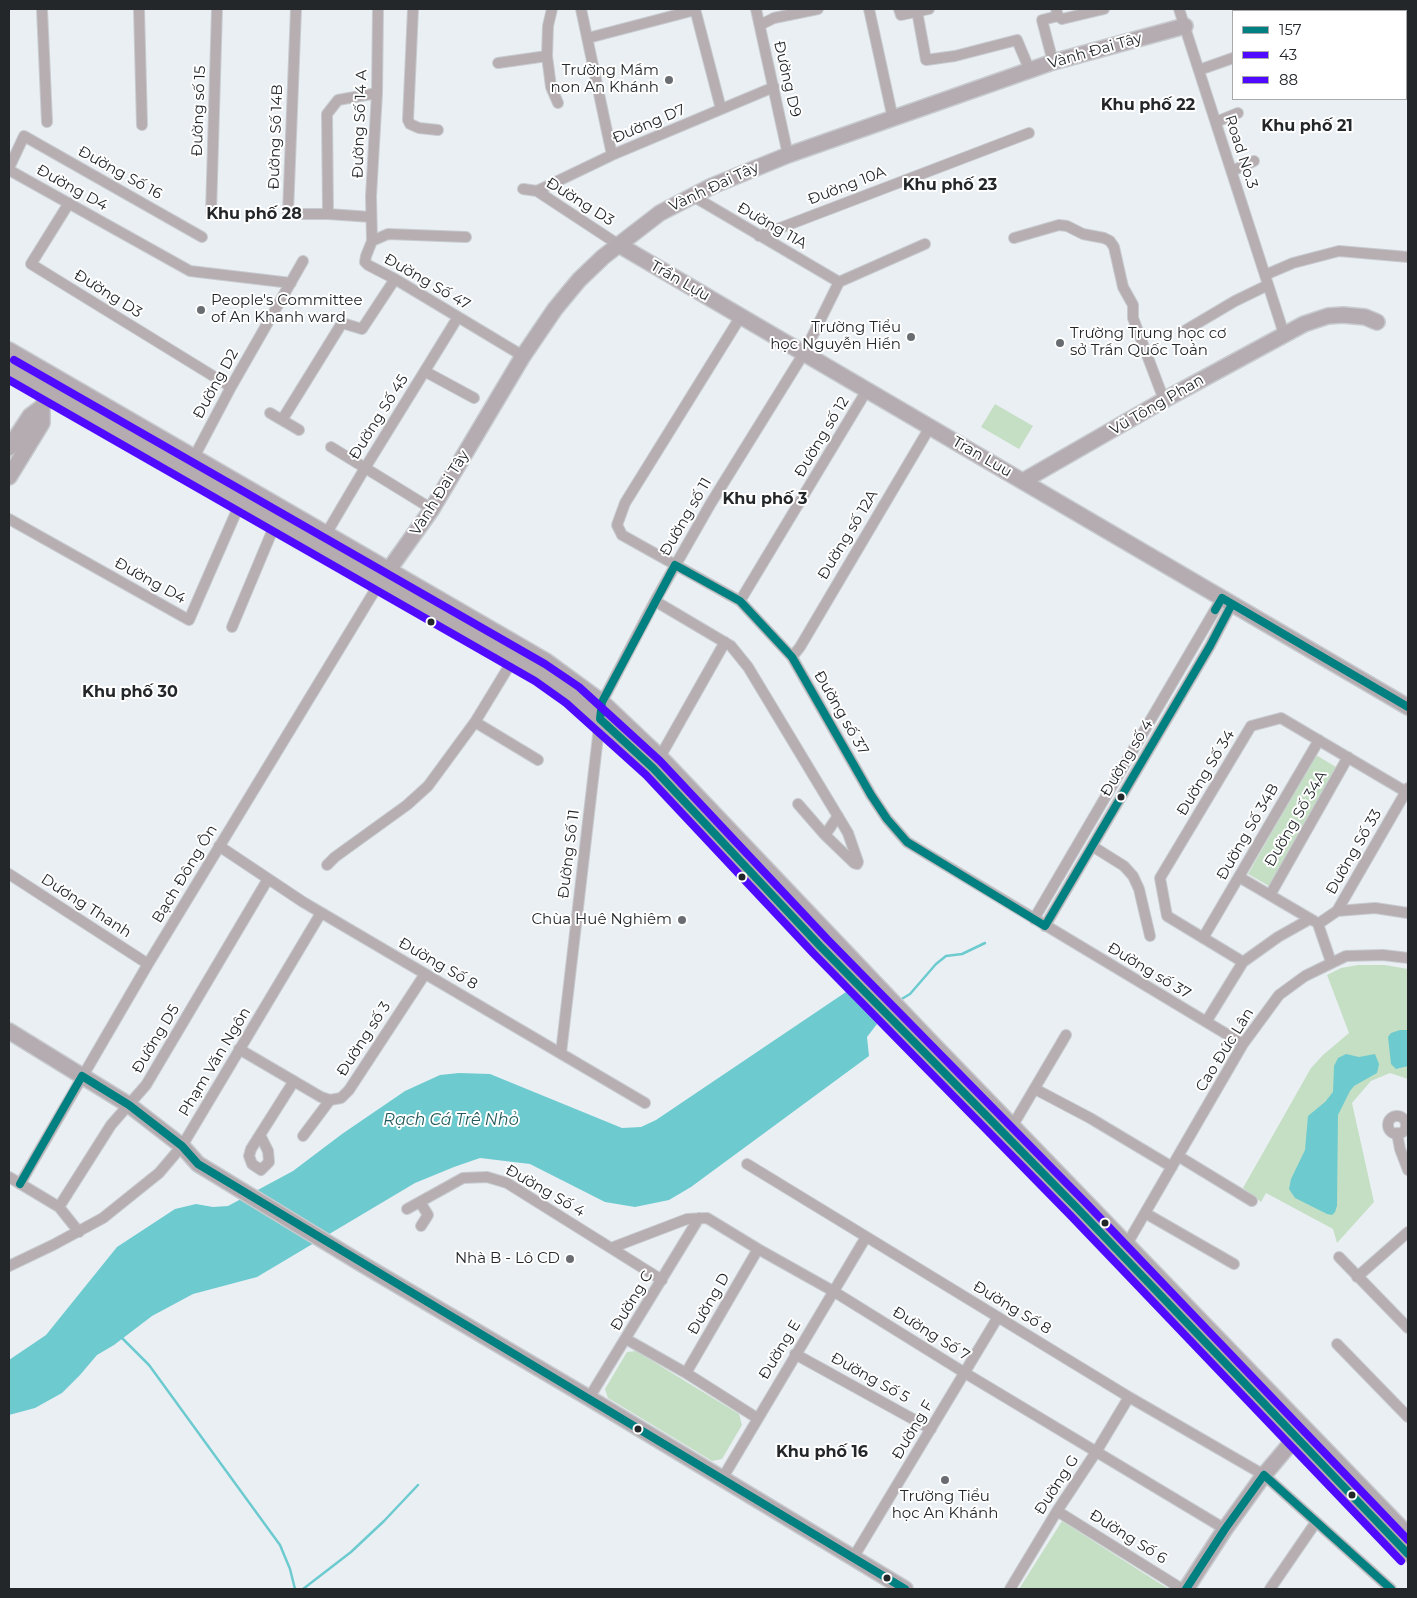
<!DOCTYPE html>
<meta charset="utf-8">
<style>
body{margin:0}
#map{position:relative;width:1417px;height:1598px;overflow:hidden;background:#eaeff4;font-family:Montserrat,sans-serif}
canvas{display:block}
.frame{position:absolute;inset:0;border:10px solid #24272a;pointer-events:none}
.legend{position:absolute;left:1232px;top:10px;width:175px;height:90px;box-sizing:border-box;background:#fff;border:1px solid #a7a9aa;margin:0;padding:6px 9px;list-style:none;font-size:15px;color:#24272a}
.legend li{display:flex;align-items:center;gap:10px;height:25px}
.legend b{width:25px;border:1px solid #a7a9aa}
</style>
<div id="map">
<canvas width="1417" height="1598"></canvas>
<div class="frame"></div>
<ul class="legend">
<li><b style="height:6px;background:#008080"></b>157</li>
<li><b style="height:6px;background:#4f0aff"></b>43</li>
<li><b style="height:6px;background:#4f0aff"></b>88</li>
</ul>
</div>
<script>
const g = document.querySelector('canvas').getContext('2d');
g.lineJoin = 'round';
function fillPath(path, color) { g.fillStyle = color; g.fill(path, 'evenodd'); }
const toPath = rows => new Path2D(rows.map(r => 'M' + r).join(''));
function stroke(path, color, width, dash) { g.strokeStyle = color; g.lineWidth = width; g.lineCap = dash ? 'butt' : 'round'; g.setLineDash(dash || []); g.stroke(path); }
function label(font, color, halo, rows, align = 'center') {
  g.font = font + ' Montserrat,sans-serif'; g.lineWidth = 4; g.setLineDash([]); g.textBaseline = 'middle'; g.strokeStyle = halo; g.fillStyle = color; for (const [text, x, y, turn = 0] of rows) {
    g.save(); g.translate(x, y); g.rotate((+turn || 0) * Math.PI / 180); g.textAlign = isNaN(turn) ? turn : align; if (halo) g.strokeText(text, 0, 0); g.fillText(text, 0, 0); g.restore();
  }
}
fillPath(toPath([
 [995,404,1033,426,1019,449,981,427],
 [1316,755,1336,767,1269,886,1248,874],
 [1358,965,1385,965,1408,969,1408,1079,1390,1073,1371,1081,1352,1103,1374,1202,1337,1243,1333,1229,1266,1193,1261,1202,1243,1188,1311,1068,1323,1055,1349,1033,1327,975,1341,968],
 [636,1351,739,1414,742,1425,722,1459,712,1461,608,1398,605,1389,627,1352],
 [1062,1521,1159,1583,1169,1589,1019,1589]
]), '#c5dfc4');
fillPath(toPath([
 [846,992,877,1024,867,1037,869,1056,691,1187,669,1200,635,1207,605,1202,530,1164,480,1158,454,1167,415,1183,257,1277,193,1294,152,1316,114,1345,97,1355,80,1375,62,1393,35,1408,9,1415,9,1360,46,1335,117,1247,175,1209,196,1204,213,1207,228,1206,293,1171,342,1134,405,1091,440,1075,459,1073,490,1074,622,1128,641,1127,656,1120],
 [1400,1030,1408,1030,1408,1066,1396,1069,1391,1064,1388,1037,1391,1033],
 [1346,1054,1359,1057,1375,1054,1379,1064,1378,1069,1377,1073,1354,1086,1350,1091,1338,1115,1337,1206,1335,1212,1332,1215,1327,1214,1295,1198,1289,1189,1291,1179,1305,1150,1308,1116,1325,1102,1333,1092,1334,1066,1338,1058]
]), '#6dcbcf');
stroke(toPath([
 [900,1000,910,994,936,964,946,956,962,954,985,943],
 [120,1336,149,1365,280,1545,290,1569,295,1589],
 [303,1589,351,1552,384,1521,418,1485]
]), '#6dcbcf', 2.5);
const street = toPath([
 [42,9,47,122],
 [139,9,142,125],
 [296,9,288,212,291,214,328,214,371,217],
 [378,9,377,93,371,196,372,241,366,256,365,262,368,265,395,279,523,356],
 [413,9,408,120,410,124,419,128,438,130],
 [552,9,548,26,547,56,551,87,558,103],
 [581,9,612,155],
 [695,9,721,109],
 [756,9,788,155],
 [869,9,893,119],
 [899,9,901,15,929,9],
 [1056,9,1058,16,1062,19,1104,9],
 [1179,9,1284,334],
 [917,11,926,60,955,56,1017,40,1030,71],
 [760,25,774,18,818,9],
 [588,38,695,10],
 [1053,62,1042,20,1058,16],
 [498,63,547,56],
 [1199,70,1233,58],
 [1216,122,1238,113],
 [9,168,24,136,202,237],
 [9,170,190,271,291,283],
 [1232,171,1254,161],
 [523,189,537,191,619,245],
 [537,191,612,155,774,87],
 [691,195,839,282],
 [69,203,31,264,231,387],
 [211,213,217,9],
 [328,214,327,114,338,100,377,93],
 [759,236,1029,133],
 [1014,238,1059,225,1067,226,1083,234,1104,238,1110,241,1114,247,1123,287,1133,305,1133,318,1164,400],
 [372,241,388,234,466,237],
 [1265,275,1293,263,1339,251,1408,257],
 [741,316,625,503,617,525,622,535,740,601,792,657,871,795,887,819,907,842,1243,1044],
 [1186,330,1235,301,1268,285],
 [426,372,474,398],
 [270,413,299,430],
 [282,420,342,323,362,329,395,279],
 [331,447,432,509],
 [192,461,231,387,303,261],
 [9,519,189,620,241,501],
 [326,534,365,468,458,317],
 [655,601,731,646,748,667,848,833,858,862,857,864,854,863,825,835,838,816],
 [740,601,867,390],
 [232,627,276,522],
 [792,657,800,647,930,427],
 [475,722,538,760],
 [660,757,725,642],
 [798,804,825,835],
 [219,846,303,902,645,1103],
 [1092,846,1124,866,1133,876,1139,889,1150,936],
 [327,865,335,857,407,805,428,786,475,722,514,658],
 [9,874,148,964],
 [1239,877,1314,921],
 [1270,895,1348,757],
 [1337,911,1375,908,1408,913],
 [1034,919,1222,598],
 [1045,926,1210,646,1232,604],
 [1203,938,1319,740],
 [1243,962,1167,916,1160,878,1251,726,1281,718,1408,793],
 [1331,962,1318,924,1337,911,1408,788],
 [1206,1022,1243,962,1278,937,1310,919],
 [239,1049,321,1097,330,1100,341,1098,349,1090,425,974],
 [561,1053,602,702,655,601,711,503,804,353,839,282,925,244],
 [1035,1089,1090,1118,1172,1167],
 '1388 1125a9 9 0 1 1 18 0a9 9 0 1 1-18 0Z',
 [1013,1125,1066,1035],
 [1397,1133,1400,1149,1408,1170],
 [260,1135,268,1151,269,1162,261,1170,252,1164,249,1156,251,1149,294,1081],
 [303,1136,330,1100],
 [1178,1156,1252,1201],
 [747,1164,1129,1397,1264,1475,1391,1589],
 [9,1177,59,1207,79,1232],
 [20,1184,148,964,380,582],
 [420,1202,428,1215,421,1226],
 [59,1207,111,1125,146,1085,268,879],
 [407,1209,463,1178,487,1177,507,1183,662,1280],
 [1145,1213,1234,1264],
 [1127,1244,1243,1044,1279,995,1305,976,1346,956,1383,955,1408,958],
 [611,1248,687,1219,707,1218,758,1249,833,1291,965,1373,1225,1529],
 [1339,1257,1408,1328],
 [9,1266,53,1245,103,1218,159,1173,182,1146,321,913],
 [1357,1277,1408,1232],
 [626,1339,686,1373,757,1418],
 [1337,1344,1408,1417],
 [795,1354,931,1429],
 [686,1373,758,1249],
 [589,1398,699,1218],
 [722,1479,866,1237],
 [1057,1511,1182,1589],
 [853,1558,998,1317],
 [1010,1589,1057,1511,1096,1452,1129,1397],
 [1270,1589,1316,1522]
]);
const secondary = toPath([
 [619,245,1408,707],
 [9,350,546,661,602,702,660,757,930,1041,1408,1535],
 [9,369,540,673,572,695,600,719,653,768,820,946,1078,1209,1408,1554],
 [9,448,30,416,42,407,45,401],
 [9,477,42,423,42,407],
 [1023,481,1164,400,1304,324,1328,316,1343,315,1365,317,1377,322],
 [383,578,432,509,523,356,555,309,579,280,603,257,660,213,712,186,788,155,1053,62,1185,26],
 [9,1031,129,1105,182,1146,198,1164,362,1264,589,1398,905,1589],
 [1186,1589,1225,1529,1264,1475,1301,1431]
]);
stroke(street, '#c7cbcf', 12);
stroke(secondary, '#c7cbcf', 18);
stroke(street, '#b6aeb1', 10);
stroke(secondary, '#b4acb0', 15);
stroke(toPath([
 [675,565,602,702,600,719,653,768,820,946,1078,1209,1408,1554],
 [675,565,740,601,792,657,871,795,887,819,907,842,1045,926,1210,646,1232,604],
 [1215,610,1222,598,1408,707],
 [82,1076,129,1105,182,1146,198,1164,905,1589],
 [20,1184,82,1076],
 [1264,1475,1391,1589],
 [1186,1589,1225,1529,1264,1475]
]), '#008080', 8);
stroke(toPath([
 [9,380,535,681,566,703,646,775,813,953,1071,1216,1401,1561]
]), '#4f0aff', 8);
stroke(toPath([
 [14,360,545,664,579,687,660,761,827,939,1085,1202,1408,1540]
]), '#4f0aff', 8);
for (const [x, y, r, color] of [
 [669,80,5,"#696d71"],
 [201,310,5,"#696d71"],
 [911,337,5,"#696d71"],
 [1060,343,5,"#696d71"],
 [431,622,4.5,"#24272a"],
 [1121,797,4.5,"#24272a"],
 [742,877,4.5,"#24272a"],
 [682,920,5,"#696d71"],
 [1105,1223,4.5,"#24272a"],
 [570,1259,5,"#696d71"],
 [638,1429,4.5,"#24272a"],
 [945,1480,5,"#696d71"],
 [1352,1495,4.5,"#24272a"],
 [887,1578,4.5,"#24272a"]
]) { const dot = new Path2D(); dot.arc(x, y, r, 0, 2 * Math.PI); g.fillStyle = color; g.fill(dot); stroke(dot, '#fff', 2); }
label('15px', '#24272a', '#fff', [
 ["Vành Đai Tây",1095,51,-16],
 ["Đường D9",787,79,77],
 ["Đường số 15",199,111,-88],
 ["Đường Số 14 A",360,124,-88],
 ["Đường D7",649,124,-23],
 ["Đường Số 14B",276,137,-88],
 ["Road No.3",1241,152,72],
 ["Đường Số 16",120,173,29],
 ["Đường 10A",847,186,-21],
 ["Vành Đai Tây",714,187,-25],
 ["Đường D4",72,188,29],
 ["Đường D3",580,202,32],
 ["Đường 11A",772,226,30],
 ["Trần Lựu",680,281,30],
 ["Đường Số 47",427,282,30],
 ["Đường D3",108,294,32],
 ["Đường D2",216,384,-61],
 ["Vũ Tông Phan",1157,405,-30],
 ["Đường Số 45",379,417,-58],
 ["Đường số 12",822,437,-59],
 ["Tran Luu",982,457,30],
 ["Vành Đai Tây",440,493,-58],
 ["Đường số 11",686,517,-60],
 ["Đường số 12A",848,535,-59],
 ["Đường D4",150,581,29],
 ["Đường số 37",841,713,60],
 ["Đường số 4",1127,758,-59],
 ["Đường Số 34",1206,773,-59],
 ["Đường Số 34A",1296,819,-60],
 ["Đường Số 34B",1248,832,-60],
 ["Đường Số 33",1354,852,-60],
 ["Đường Số 11",569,854,-83],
 ["Bạch Đông Ôn",185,874,-59],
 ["Dương Thanh",86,906,33],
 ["Đường Số 8",438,964,30],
 ["Đường số 37",1149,971,31],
 ["Đường D5",156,1039,-59],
 ["Đường số 3",364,1039,-57],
 ["Cao Đức Lân",1225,1050,-58],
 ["Phạm Văn Ngôn",215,1062,-59],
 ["Đường Số 4",545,1191,30],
 ["Đường C",632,1301,-59],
 ["Đường D",709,1304,-60],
 ["Đường Số 8",1012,1308,31],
 ["Đường Số 7",931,1334,32],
 ["Đường E",780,1350,-59],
 ["Đường Số 5",870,1378,29],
 ["Đường F",913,1430,-59],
 ["Đường G",1057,1485,-57],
 ["Đường Số 6",1128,1537,32]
]);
label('15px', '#24272a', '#fff', [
 ["Trường Mầm",659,71],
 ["non An Khánh",659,88],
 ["People's Committee",211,301,"left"],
 ["of An Khanh ward",211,318,"left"],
 ["Trường Tiểu",901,328],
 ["học Nguyễn Hiền",901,345],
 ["Trường Trung học cơ",1070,334,"left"],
 ["sở Trần Quốc Toản",1070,351,"left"],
 ["Chùa Huê Nghiêm",672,920],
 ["Nhà B - Lô CD",560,1259],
 ["Trường Tiểu",945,1497,"center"],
 ["học An Khánh",945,1514,"center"]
], 'right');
label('bold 16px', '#24272a', '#fff', [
 ["Khu phố 22",1148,105],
 ["Khu phố 21",1307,126],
 ["Khu phố 23",950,185],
 ["Khu phố 28",254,214],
 ["Khu phố 3",765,499],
 ["Khu phố 30",130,692],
 ["Khu phố 16",822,1452]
]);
label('italic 16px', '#24595b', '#fff', [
 ["Rạch Cá Trê Nhỏ",451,1120]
]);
</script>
